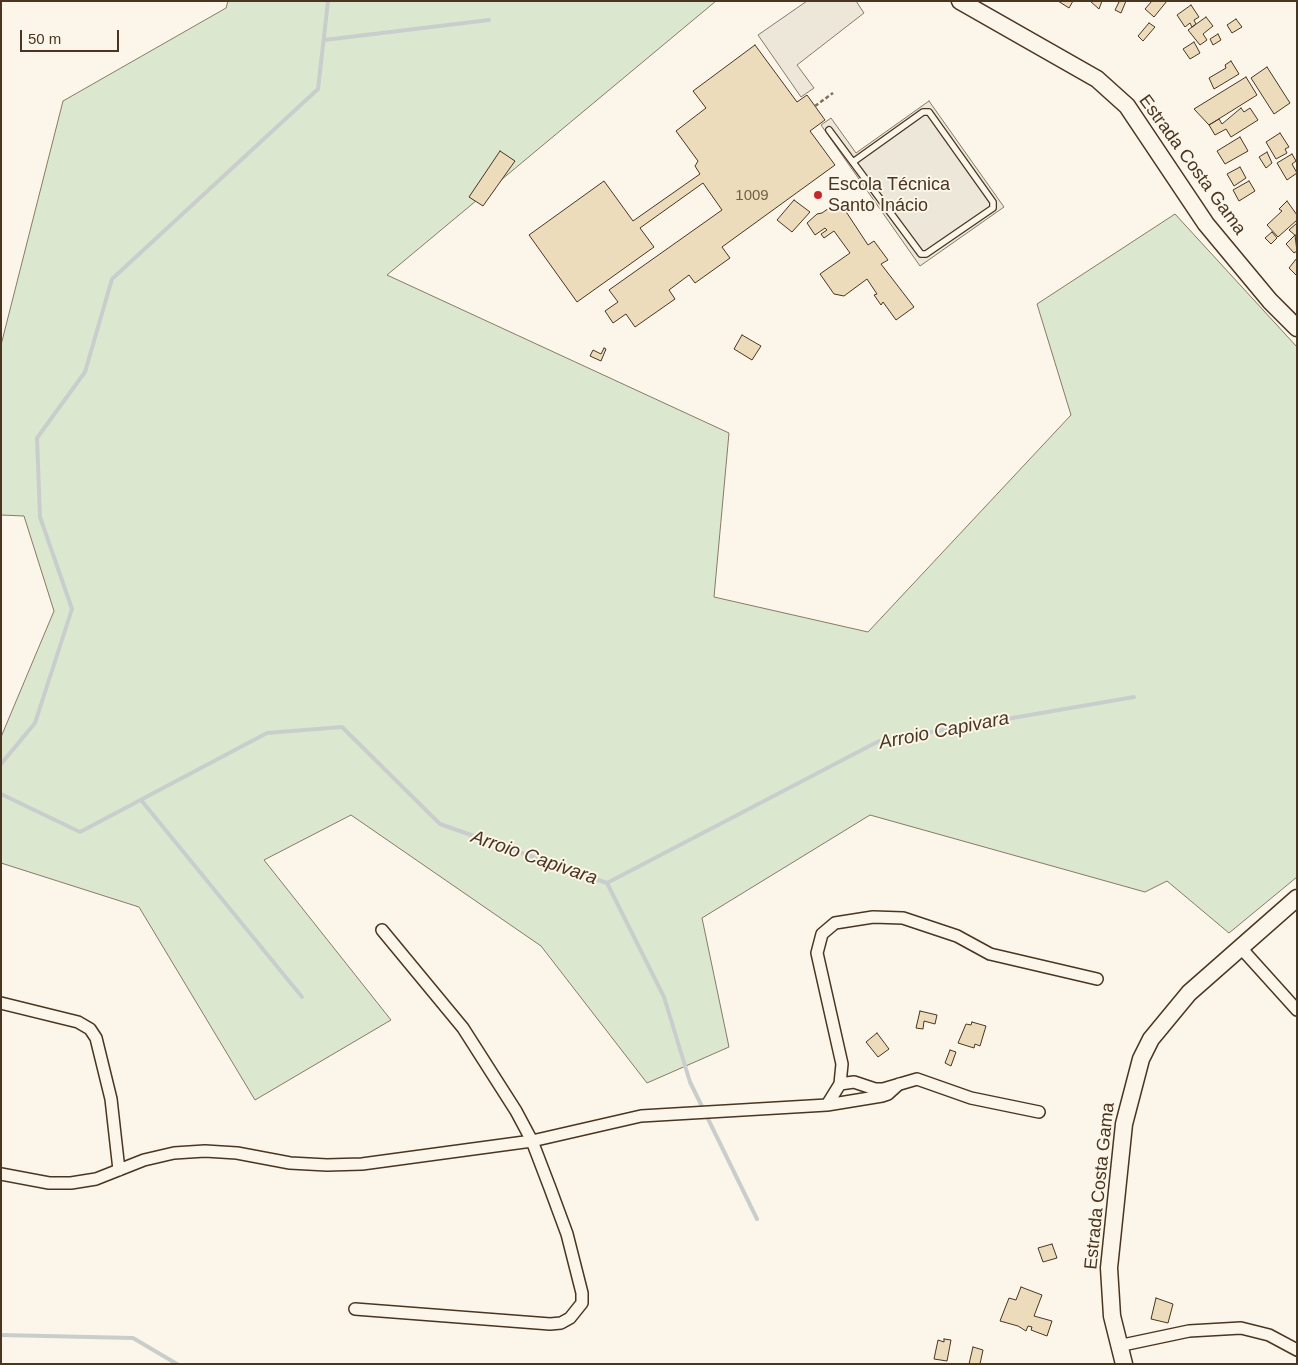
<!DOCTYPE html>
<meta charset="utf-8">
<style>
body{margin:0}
#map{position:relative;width:1298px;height:1365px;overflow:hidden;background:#fbf6e9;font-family:Helvetica,sans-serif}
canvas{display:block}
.frame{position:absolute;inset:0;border:2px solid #4a3520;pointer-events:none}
.scale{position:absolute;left:20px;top:30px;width:99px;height:22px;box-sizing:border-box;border:2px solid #4a3520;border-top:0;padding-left:6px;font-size:15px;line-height:18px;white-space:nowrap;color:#4a3520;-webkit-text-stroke:4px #fbf6e9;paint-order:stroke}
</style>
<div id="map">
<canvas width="1298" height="1365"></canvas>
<div class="frame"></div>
<div class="scale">50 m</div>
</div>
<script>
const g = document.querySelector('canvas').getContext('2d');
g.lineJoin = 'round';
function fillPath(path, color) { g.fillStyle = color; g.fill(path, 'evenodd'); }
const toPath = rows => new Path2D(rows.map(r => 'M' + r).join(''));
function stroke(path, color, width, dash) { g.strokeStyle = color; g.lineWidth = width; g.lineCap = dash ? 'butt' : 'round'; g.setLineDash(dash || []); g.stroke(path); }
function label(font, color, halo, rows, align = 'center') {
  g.font = font + ' Helvetica,sans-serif'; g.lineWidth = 4; g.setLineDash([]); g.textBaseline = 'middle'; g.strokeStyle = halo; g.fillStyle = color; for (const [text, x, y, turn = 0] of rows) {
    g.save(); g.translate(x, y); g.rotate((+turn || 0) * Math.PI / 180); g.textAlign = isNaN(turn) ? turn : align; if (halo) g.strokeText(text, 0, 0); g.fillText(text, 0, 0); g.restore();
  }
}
const green = toPath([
 [228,1,716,1,387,275,729,433,714,597,868,632,1071,415,1037,304,1175,214,1297,347,1297,877,1229,933,1167,881,1145,892,870,815,702,918,729,1047,647,1083,541,946,351,815,264,860,391,1020,255,1100,139,907,1,863,1,737,54,611,24,516,1,515,1,345,63,101,226,8,228,1]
]);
fillPath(green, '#dce7d0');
stroke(green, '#887966', 1);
const parking = toPath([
 [807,1,856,1,864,13,797,65,814,88,801,97,758,35,807,1],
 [929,101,1004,207,920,266,821,125,831,118,856,153,929,101]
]);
fillPath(parking, '#ede7d9');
stroke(parking, '#887966', 1);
stroke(toPath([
 [324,40,489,20],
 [1,764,35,723,72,609,40,517,37,438,85,372,112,279,318,89,328,1],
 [1,794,80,832,267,733,342,727,440,824,607,883,879,741,1134,697],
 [141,800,302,997],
 [607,883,664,997,690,1082,757,1219],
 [1,1335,133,1338,177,1364]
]), '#c9cecd', 4);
const building = toPath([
 [1058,1,1073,1,1069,8,1058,1],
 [1090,1,1102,1,1099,9,1090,1],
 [1117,1,1126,1,1121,13,1115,10,1119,2,1117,1],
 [1152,1,1167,1,1154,17,1145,9,1152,1],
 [1191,5,1199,17,1194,20,1196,24,1192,27,1190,23,1185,27,1177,15,1191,5],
 [1206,17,1213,26,1203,34,1207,40,1200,45,1188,30,1206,17],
 [1236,19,1242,27,1232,33,1227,25,1236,19],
 [1149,23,1155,27,1143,41,1138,36,1149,23],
 [1218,34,1221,40,1213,45,1210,39,1218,34],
 [1194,42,1200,53,1190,59,1183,49,1194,42],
 [755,45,797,102,807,95,825,120,810,131,835,165,722,247,730,258,695,283,689,275,669,290,675,299,635,327,626,314,613,323,605,311,618,302,609,290,722,210,703,183,640,228,654,247,577,302,529,235,604,181,633,221,700,174,695,166,698,161,676,131,706,108,693,91,755,45],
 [1231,61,1239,74,1214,89,1209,78,1226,68,1225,65,1231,61],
 [1267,67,1290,103,1274,114,1251,78,1267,67],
 [1246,77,1257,95,1209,125,1194,109,1246,77],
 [1241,108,1244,112,1250,108,1258,120,1231,137,1226,129,1215,135,1209,125,1219,119,1222,124,1241,108],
 [1280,133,1289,147,1285,149,1287,153,1276,159,1266,142,1280,133],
 [1240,137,1248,151,1225,164,1217,151,1240,137],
 [500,151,515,161,483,206,469,197,500,151],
 [1267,152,1272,163,1266,168,1259,157,1267,152],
 [1292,154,1296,161,1292,164,1297,173,1287,180,1277,163,1292,154],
 [1240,167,1246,178,1234,186,1227,174,1240,167],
 [1249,181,1255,191,1239,201,1233,190,1249,181],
 [794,200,810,212,792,232,777,220,794,200],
 [839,201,868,245,874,241,888,260,881,264,914,307,896,320,883,302,881,305,874,295,877,294,867,279,844,296,834,294,820,274,850,253,834,231,824,238,821,234,827,230,825,228,815,235,807,223,817,214,822,213,839,201],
 [1287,201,1297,215,1297,220,1278,237,1267,225,1282,211,1279,209,1287,201],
 [1297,223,1297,237,1289,230,1297,223],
 [1272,232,1277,238,1271,244,1265,238,1272,232],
 [1295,235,1297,251,1294,253,1286,244,1295,235],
 [1297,258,1297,274,1296,275,1289,268,1297,258],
 [742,335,761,346,752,360,734,349,742,335],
 [604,348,606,349,601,361,590,356,593,350,601,354,604,348],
 [920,1011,937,1015,935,1024,924,1021,923,1029,916,1028,920,1011],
 [972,1022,986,1026,980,1046,975,1044,974,1048,958,1043,966,1024,971,1025,972,1022],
 [877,1033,889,1049,878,1057,866,1042,877,1033],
 [950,1050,956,1052,951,1066,945,1063,950,1050],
 [1052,1244,1057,1258,1043,1262,1038,1248,1052,1244],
 [1021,1287,1042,1295,1034,1316,1052,1321,1047,1336,1031,1330,1032,1327,1028,1326,1026,1331,1018,1326,1000,1321,1009,1298,1016,1300,1021,1287],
 [1156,1298,1173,1304,1168,1323,1151,1319,1156,1298],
 [944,1339,951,1340,947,1361,934,1359,938,1340,944,1342,944,1339],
 [973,1347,983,1350,980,1364,969,1364,973,1347]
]);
fillPath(building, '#ecdcbc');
stroke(building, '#4a3520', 1);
const lane = toPath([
 [829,130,921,254,926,254,993,208,993,202,929,112,923,112,853,162]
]);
const street = toPath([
 [1241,948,1297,1010],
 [1,1003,78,1022,90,1029,96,1038,111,1099,119,1170],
 [840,1084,854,1082,875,1089,883,1089,917,1079,971,1098,1039,1112],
 [827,1105,840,1084,842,1064,817,953,822,934,835,923,873,917,903,918,957,936,990,954,1097,979],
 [1,1174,49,1183,71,1183,96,1179,144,1160,174,1153,205,1151,237,1153,290,1163,327,1165,362,1164,532,1141,641,1116,827,1105,882,1096,888,1094,899,1084],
 [355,1309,550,1324,561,1323,570,1318,582,1303,582,1293,567,1234,550,1188,532,1141,516,1111,463,1028,382,930],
 [1118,1346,1189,1331,1241,1328,1269,1335,1297,1350]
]);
const secondary = toPath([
 [960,1,1097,79,1127,106,1206,224,1270,301,1297,328],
 [1124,1364,1112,1316,1109,1268,1124,1124,1141,1059,1151,1039,1189,993,1297,898]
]);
stroke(lane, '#4a3520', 8);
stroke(street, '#4a3520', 14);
stroke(secondary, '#4a3520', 19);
stroke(toPath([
 [815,106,833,93]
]), '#7f6f5c', 2.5, [4, 2.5]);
stroke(lane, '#fbf6e9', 5.5);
stroke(street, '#fbf6e9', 11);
stroke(secondary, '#fbf6e9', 16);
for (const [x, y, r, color] of [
 [818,195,5,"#c62828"]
]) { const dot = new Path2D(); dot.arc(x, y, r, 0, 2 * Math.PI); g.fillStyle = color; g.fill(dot); stroke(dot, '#fbf6e9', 2); }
label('15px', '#725f47', null, [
 ["1009",752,196]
]);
label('18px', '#4a3520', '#fbf6e9', [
 ["Estrada Costa Gama",1192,165,54],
 ["Estrada Costa Gama",1100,1186,-84]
]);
label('18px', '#4a3520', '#fbf6e9', [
 ["Escola Técnica",828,185],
 ["Santo Inácio",828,206]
], 'left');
label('italic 19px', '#4a3520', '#fbf6e9', [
 ["Arroio Capivara",944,731,-11],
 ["Arroio Capivara",534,858,19]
]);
</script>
